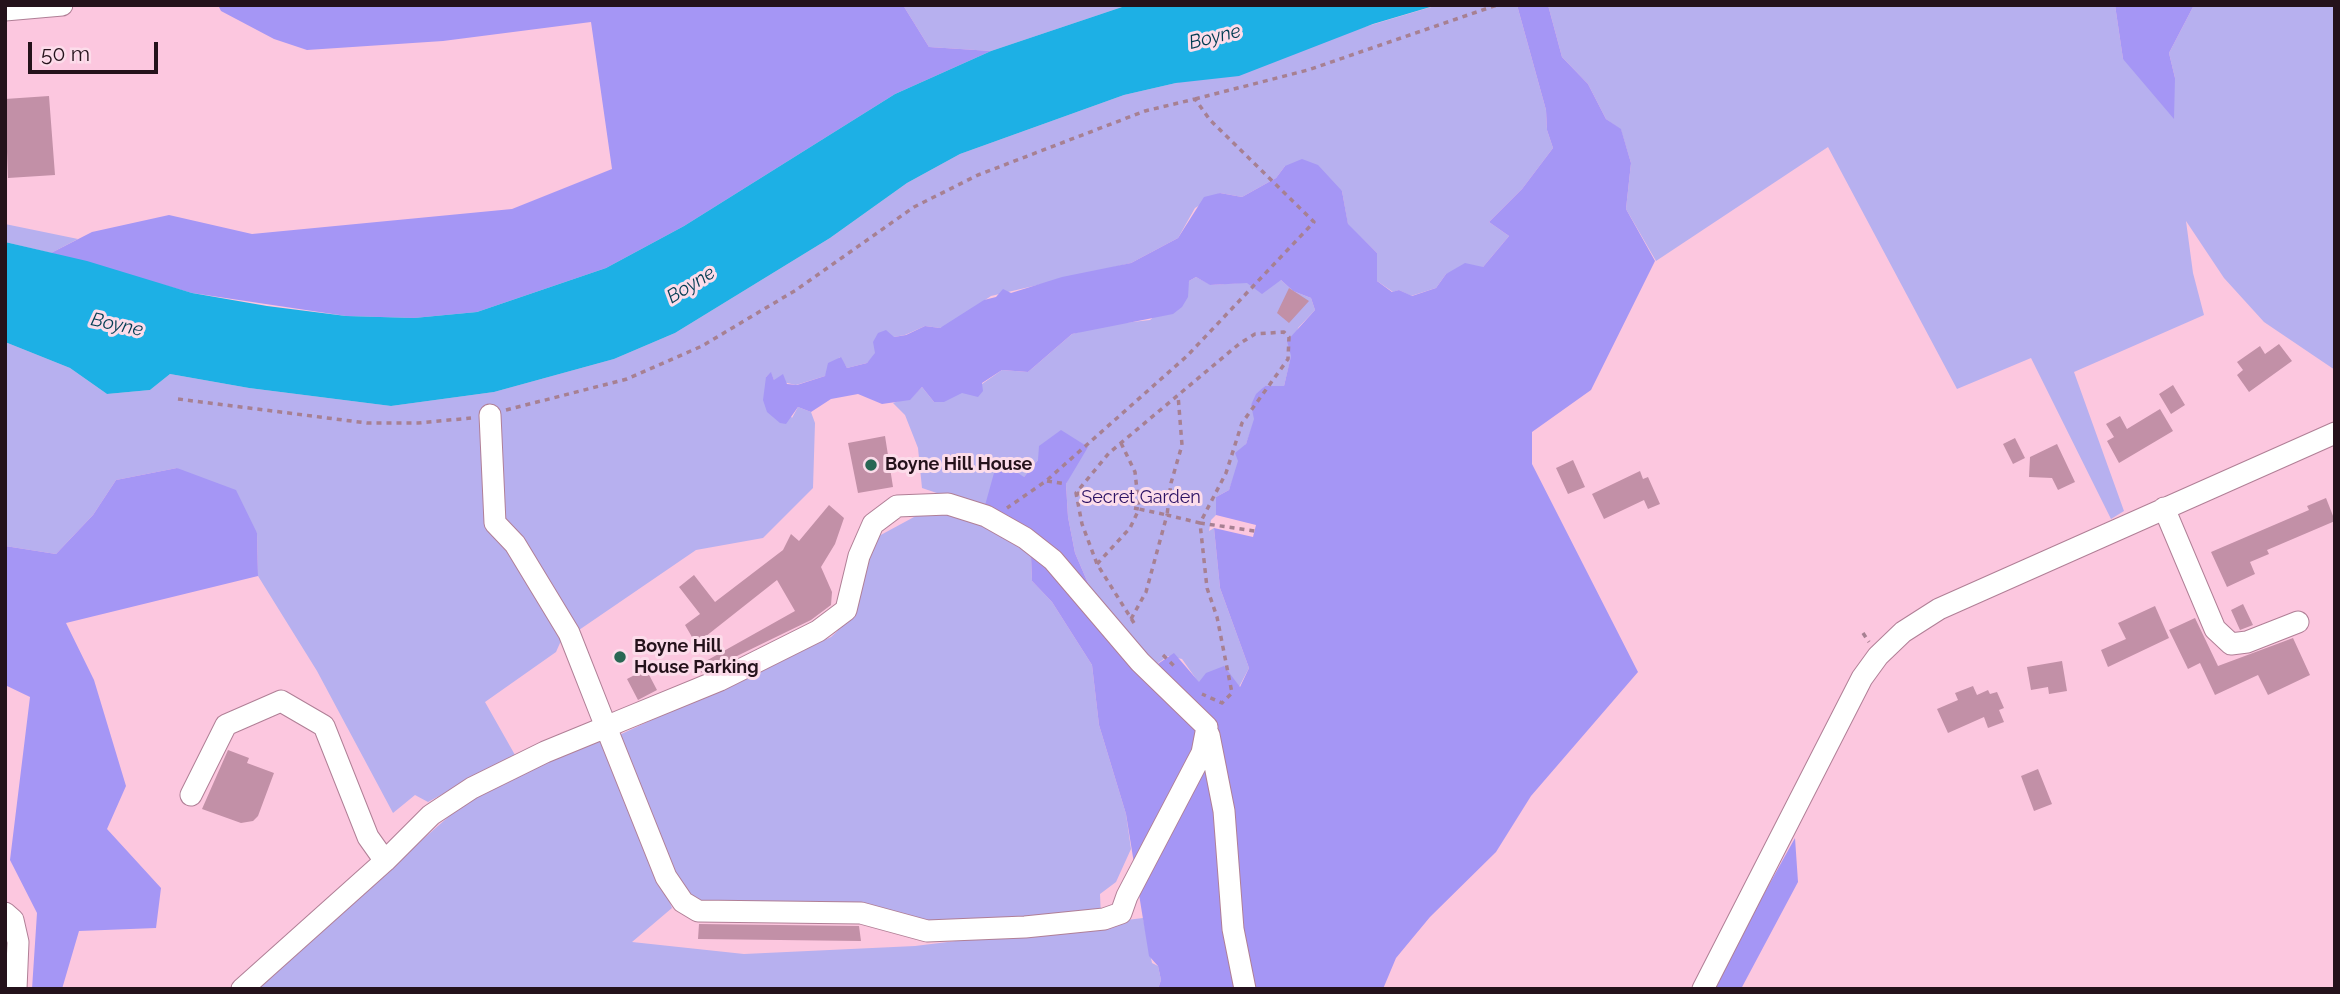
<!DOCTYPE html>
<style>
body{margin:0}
#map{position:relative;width:2340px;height:994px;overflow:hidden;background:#fcc7df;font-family:Raleway,sans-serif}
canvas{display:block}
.frame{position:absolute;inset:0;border:7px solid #24121b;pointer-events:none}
.scale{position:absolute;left:28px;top:42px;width:130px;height:32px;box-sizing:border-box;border:4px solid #24121b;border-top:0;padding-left:9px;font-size:21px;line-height:24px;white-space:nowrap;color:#24121b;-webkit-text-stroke:5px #fcdcea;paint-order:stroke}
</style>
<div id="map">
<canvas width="2340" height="994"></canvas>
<div class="frame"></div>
<div class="scale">50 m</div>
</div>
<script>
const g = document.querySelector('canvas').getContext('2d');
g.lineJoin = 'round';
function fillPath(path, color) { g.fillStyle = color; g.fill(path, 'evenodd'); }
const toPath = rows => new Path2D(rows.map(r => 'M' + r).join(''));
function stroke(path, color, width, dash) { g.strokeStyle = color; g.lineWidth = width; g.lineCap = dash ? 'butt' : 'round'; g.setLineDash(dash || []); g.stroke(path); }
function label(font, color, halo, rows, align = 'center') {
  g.font = font + ' Raleway,sans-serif'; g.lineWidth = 6; g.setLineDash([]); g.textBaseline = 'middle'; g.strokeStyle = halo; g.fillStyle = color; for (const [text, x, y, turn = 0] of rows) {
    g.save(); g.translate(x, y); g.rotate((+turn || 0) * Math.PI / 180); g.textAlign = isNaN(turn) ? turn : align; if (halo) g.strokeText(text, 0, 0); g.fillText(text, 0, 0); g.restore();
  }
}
fillPath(toPath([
 [903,5,1128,5,991,51,929,47],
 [1438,5,1517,5,1546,110,1547,130,1553,148,1522,189,1489,222,1509,236,1483,267,1446,274,1436,288,1411,296,1399,290,1393,292,1377,281,1377,253,1348,225,1342,191,1285,166,1276,178,1242,197,1220,193,1195,208,1178,238,1131,263,991,296,948,325,940,328,925,326,905,335,894,337,867,363,847,368,840,357,825,376,796,385,774,380,771,373,766,377,792,418,798,407,811,412,815,423,813,488,763,538,696,550,560,643,556,652,485,702,515,755,428,802,415,795,393,813,317,671,258,576,257,533,177,468,116,480,93,515,56,554,5,546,5,342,70,368,107,394,150,390,170,374,249,388,391,406,494,392,614,359,675,333,830,238,907,183,960,154,1124,95,1176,83],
 [1548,5,2115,5,2123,59,2175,78,2169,53,2194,5,2335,5,2335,370,2264,322,2224,278,2186,221,2193,273,2204,315,2074,372,2124,511,2111,519,2031,358,1957,389,1828,147,1656,261,1626,209,1631,163,1621,130,1606,119,1588,84,1562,57],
 [5,224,78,239,51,253,5,242],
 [1196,277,1211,285,1281,280,1293,291,1311,298,1315,310,1298,328,1284,386,1265,386,1251,405,1255,419,1246,444,1229,490,1216,497,1216,515,1211,520,1209,531,1214,528,1220,588,1249,668,1239,687,1199,683,1182,659,1168,656,1143,674,1091,590,1075,553,1068,517,1066,484,1073,469,1038,460,1024,477,984,509,922,488,918,448,905,415,893,403,913,396,922,387,934,402,982,384,1002,370,1028,372,1072,334,1106,325,1150,320,1186,290,1189,281],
 [927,510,980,519,1018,544,1031,556,1032,581,1052,602,1092,665,1099,725,1126,814,1131,849,1116,882,1100,894,1101,917,933,930,697,903,682,893,617,736,831,637,849,620,877,537],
 [605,734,672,908,632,942,744,954,915,946,1143,918,1152,963,1158,966,1161,980,1158,989,252,989,471,797]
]), '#b7b0ef');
fillPath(toPath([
 [218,5,903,5,929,47,991,51,895,94,684,226,606,268,477,312,414,318,346,316,192,293,51,253,92,232,169,215,252,234,512,209,612,169,591,22,443,41,307,50,274,39,221,11],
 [1517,5,1548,5,1562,57,1588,84,1606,119,1621,129,1631,163,1626,209,1655,261,1591,390,1532,432,1532,464,1638,672,1531,796,1496,852,1430,917,1396,958,1383,989,1158,989,1161,980,1158,966,1149,956,1126,814,1099,725,1092,665,1052,602,1032,581,1031,556,984,509,994,473,1009,467,1024,477,1038,460,1039,446,1061,430,1088,447,1066,484,1068,517,1075,553,1091,590,1143,674,1174,653,1199,682,1206,673,1224,666,1240,687,1249,668,1220,588,1214,528,1253,537,1256,525,1216,515,1216,497,1229,490,1238,461,1235,453,1246,444,1254,419,1251,405,1256,394,1265,386,1284,386,1291,356,1287,341,1315,310,1311,298,1293,291,1281,280,1262,294,1247,283,1210,285,1196,277,1189,281,1188,297,1182,307,1173,314,1072,334,1028,372,1002,370,982,383,983,391,978,397,962,393,944,402,934,402,922,387,910,400,882,404,858,394,831,399,811,412,798,407,786,424,780,423,767,412,763,400,766,377,771,372,774,380,783,374,787,384,797,385,825,376,828,363,841,357,847,368,867,363,875,353,873,342,878,333,886,330,894,337,906,335,925,326,940,328,984,300,996,297,1003,289,1011,293,1062,277,1131,263,1178,238,1204,197,1220,193,1242,197,1276,178,1285,166,1302,159,1318,165,1342,191,1348,224,1377,253,1377,281,1392,292,1399,290,1412,296,1436,288,1446,274,1465,263,1483,267,1509,236,1489,222,1522,189,1553,148,1547,130,1546,110],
 [2115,5,2194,5,2169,53,2175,78,2174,119,2123,59],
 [177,468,236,490,257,533,258,576,66,623,94,680,126,786,107,829,161,888,156,928,79,931,62,989,32,989,37,913,10,860,30,697,5,685,5,546,56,554,93,515,116,480],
 [1795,838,1798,882,1741,989,1711,989]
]), '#a596f5');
fillPath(toPath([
 [1128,5,1437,5,1373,24,1239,76,1176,83,1124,95,960,154,907,183,830,238,675,333,614,359,494,392,391,406,249,388,170,374,150,390,107,394,70,368,5,342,5,242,87,261,192,293,267,306,346,316,414,318,477,312,606,268,684,226,895,94,991,51]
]), '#1db0e5');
fillPath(toPath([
 [49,96,55,175,8,178,5,99],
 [1289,288,1309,301,1289,323,1277,313],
 [2279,344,2292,361,2249,392,2237,375,2243,370,2237,362,2260,346,2265,354],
 [2173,385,2185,405,2171,414,2159,394],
 [2160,409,2173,431,2119,463,2107,441,2114,437,2106,424,2120,416,2127,429],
 [885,436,893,487,858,493,848,443],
 [2015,438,2025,458,2013,464,2003,444],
 [2057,444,2075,482,2058,490,2052,478,2029,477,2030,457],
 [1573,460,1585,487,1568,494,1556,468],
 [1640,471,1643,479,1648,477,1660,504,1648,509,1644,500,1604,519,1592,494],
 [2326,498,2335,521,2267,550,2269,554,2250,562,2255,574,2227,587,2211,552,2309,510,2307,506],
 [829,505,844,518,835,544,821,567,832,592,831,605,811,620,702,673,697,666,795,611,777,580,696,644,685,625,700,614,679,587,694,575,715,602,783,550,791,534,799,541],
 [2243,604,2253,625,2240,630,2231,610],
 [2155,606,2169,638,2108,667,2101,650,2126,639,2118,623],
 [2195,618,2218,666,2293,638,2310,675,2268,695,2258,675,2215,695,2200,663,2188,669,2169,630],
 [2062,661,2067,691,2049,694,2048,687,2031,690,2027,667],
 [646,669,657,690,638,700,627,679],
 [1973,686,1977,695,1988,690,1990,694,1997,692,2004,708,1999,710,2004,722,1988,728,1984,717,1948,733,1937,709,1958,700,1955,693],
 [228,750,249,758,247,763,274,773,258,816,253,821,241,823,202,809],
 [2038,769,2052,804,2034,811,2021,776],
 [699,924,859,926,861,941,698,939]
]), '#c290a7');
const minor = toPath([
 [5,10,62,5],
 [2164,508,2215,629,2231,644,2247,642,2298,622],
 [1209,735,1224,811,1233,929,1245,989],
 [191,795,226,725,281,701,324,726,368,837,385,861],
 [5,913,13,920,18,942,16,989],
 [242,989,385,861,431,815,472,788,545,752,606,727,620,721,720,680,818,631,846,610,859,556,873,524,897,506,948,504,986,516,1025,538,1053,560,1140,662,1207,727,1202,753,1127,896,1121,913,1104,919,1025,927,927,931,861,913,698,911,683,902,666,877,606,727,569,633,515,544,495,523,490,415],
 [1703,989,1862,678,1878,656,1903,632,1939,609,2335,433]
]);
stroke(minor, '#b07f96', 23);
stroke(toPath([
 [1195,99,1308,70,1497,5],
 [178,399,367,423,418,423,471,418],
 [506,410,627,379,702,346,796,290,914,207,978,175,1145,111,1195,99,1210,120,1314,222,1187,356,1046,481,1007,508],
 [1121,443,1135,472,1139,509,1167,515,1171,483,1182,445,1178,395],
 [1047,481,1066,484],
 [1077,493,1092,496],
 [1097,564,1130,528,1139,509,1129,507],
 [1131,619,1146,592,1167,515,1200,523,1207,588,1217,617,1232,693,1222,703,1202,694],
 [1134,623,1097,564,1082,524,1076,493,1109,453,1239,344,1255,334,1284,332,1289,337,1288,359,1242,423,1226,473,1200,523,1255,531],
 [1863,633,1869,642],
 [1163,655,1175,667]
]), '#a78092', 3.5, [5, 5]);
stroke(minor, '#fff', 21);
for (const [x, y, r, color] of [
 [871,465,7,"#296754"],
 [620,657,7,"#296754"]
]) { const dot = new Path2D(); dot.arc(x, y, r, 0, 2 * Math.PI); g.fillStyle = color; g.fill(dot); stroke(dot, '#fcdcea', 2.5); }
label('bold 18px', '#24121b', '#fcdcea', [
 ["Boyne Hill House",885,465],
 ["Boyne Hill",634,647],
 ["House Parking",634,668]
], 'left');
label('18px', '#2c1264', '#fcdcea', [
 ["Secret Garden",1141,498]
]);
label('italic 19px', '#003c52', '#fcdcea', [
 ["Boyne",1215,37,-14],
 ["Boyne",691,285,-32],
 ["Boyne",117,325,12]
]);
</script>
